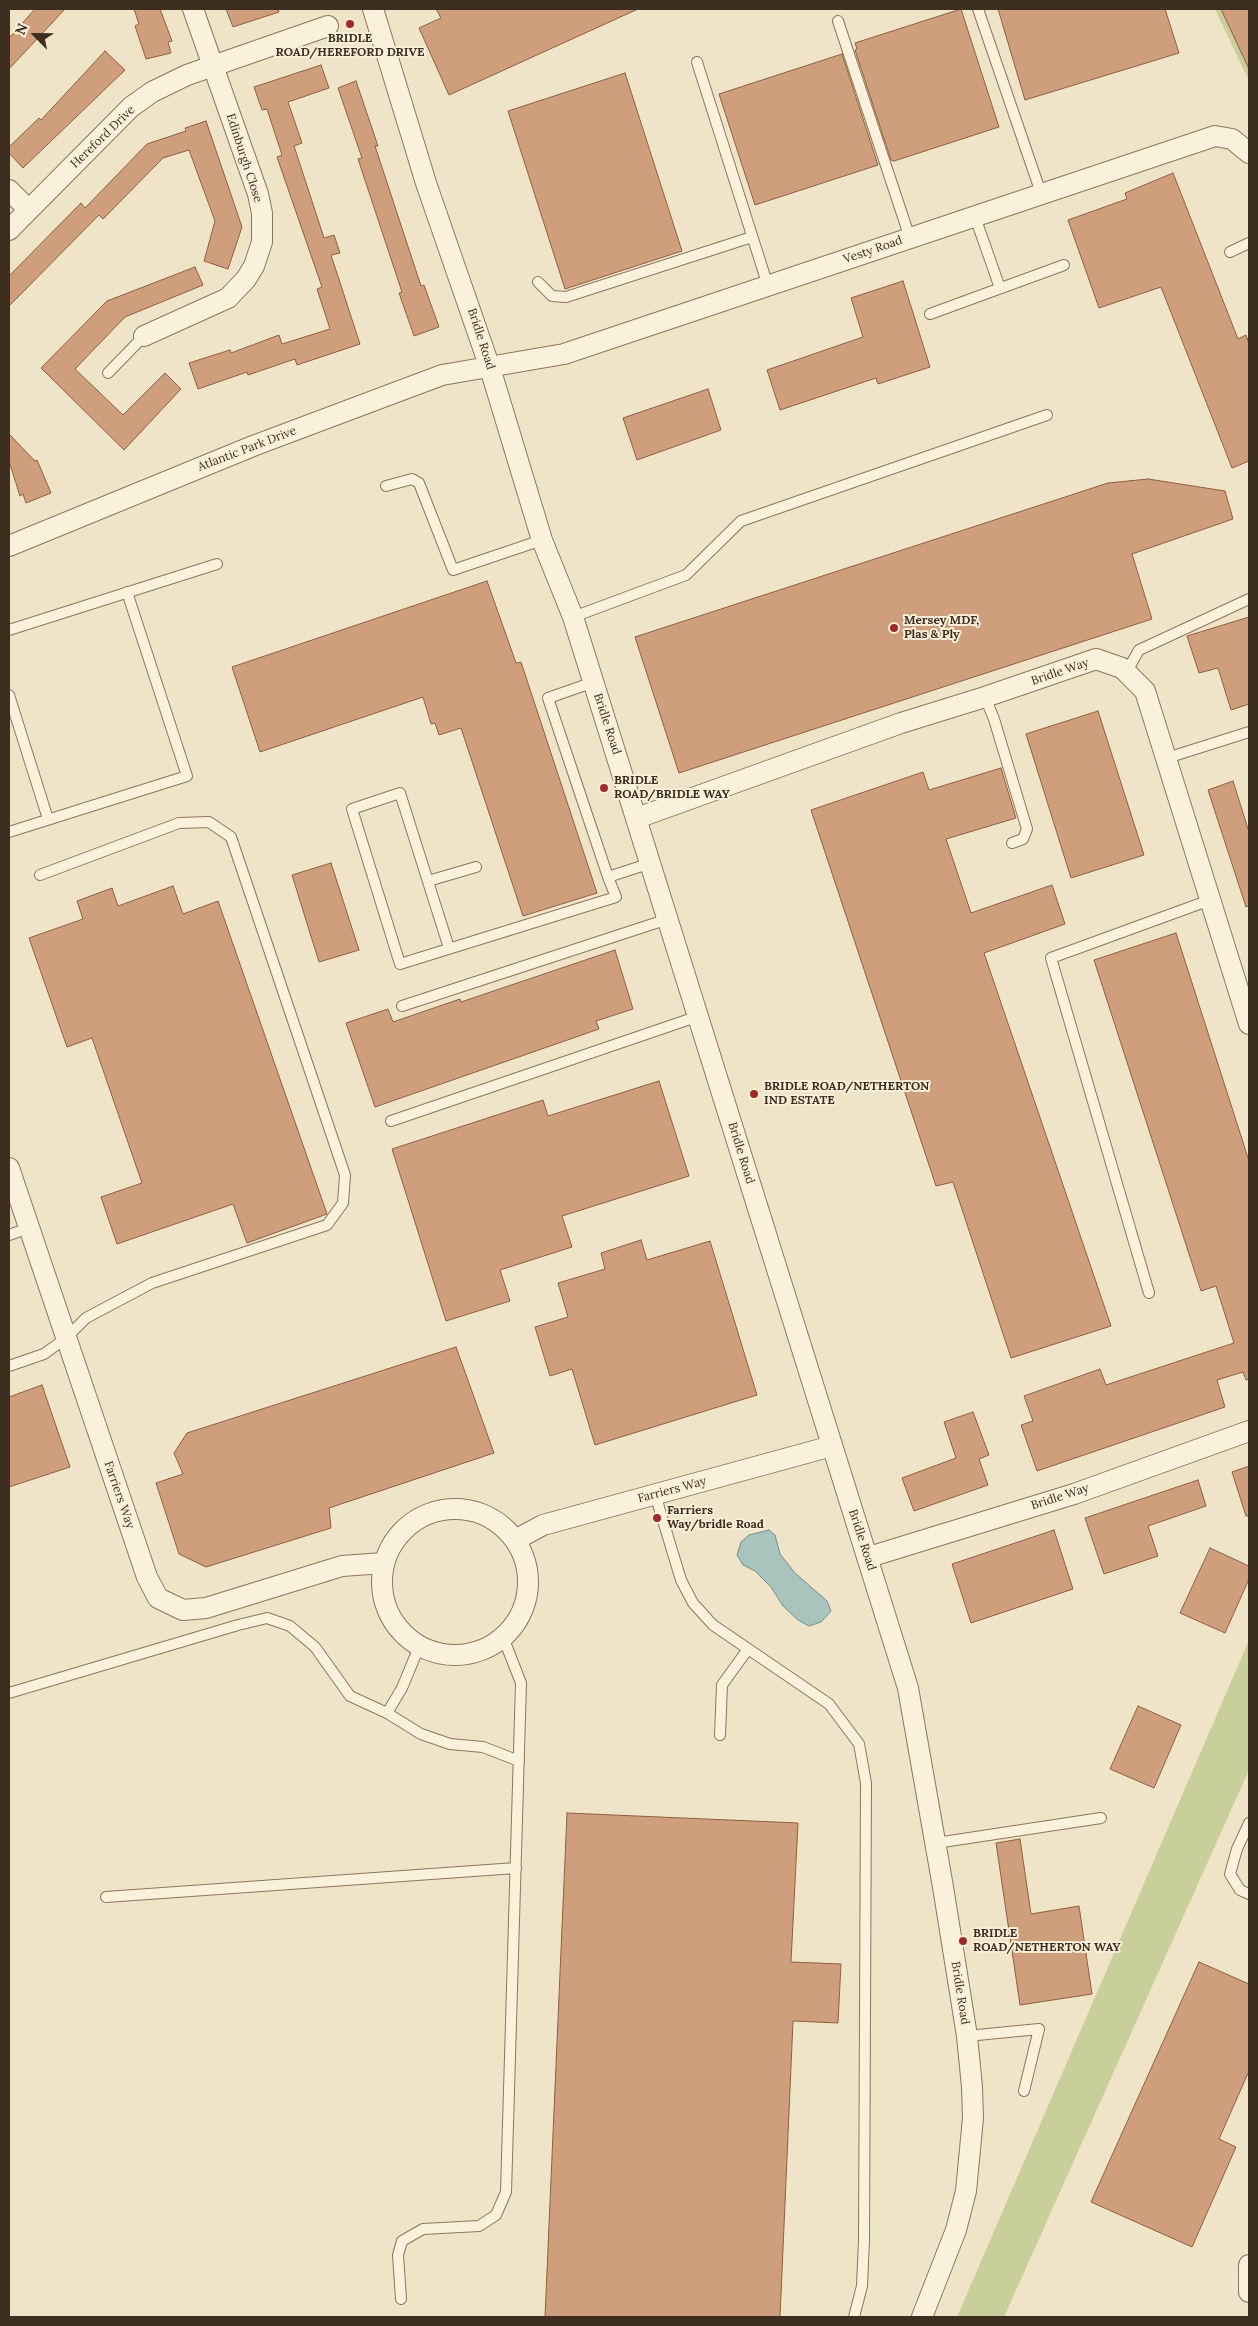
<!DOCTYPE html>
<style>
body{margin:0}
#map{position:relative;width:1258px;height:2326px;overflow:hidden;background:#f0e4c8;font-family:Lora,serif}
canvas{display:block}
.frame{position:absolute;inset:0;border:10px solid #3d2e20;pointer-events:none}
.north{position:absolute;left:10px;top:10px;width:50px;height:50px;-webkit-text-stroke:4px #f7eed8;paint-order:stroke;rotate:293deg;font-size:14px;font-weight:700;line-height:20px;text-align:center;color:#3d2e20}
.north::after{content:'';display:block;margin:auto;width:18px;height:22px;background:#3d2e20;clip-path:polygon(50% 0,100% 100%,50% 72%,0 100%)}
</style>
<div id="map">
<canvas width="1258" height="2326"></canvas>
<div class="frame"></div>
<div class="north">N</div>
</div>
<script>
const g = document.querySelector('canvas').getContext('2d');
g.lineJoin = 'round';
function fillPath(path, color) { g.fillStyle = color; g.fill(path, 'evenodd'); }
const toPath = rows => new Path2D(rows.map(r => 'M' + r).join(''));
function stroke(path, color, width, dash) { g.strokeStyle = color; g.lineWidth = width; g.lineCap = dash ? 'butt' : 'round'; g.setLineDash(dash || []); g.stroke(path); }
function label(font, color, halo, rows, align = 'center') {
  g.font = font + ' Lora,serif'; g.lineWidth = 4; g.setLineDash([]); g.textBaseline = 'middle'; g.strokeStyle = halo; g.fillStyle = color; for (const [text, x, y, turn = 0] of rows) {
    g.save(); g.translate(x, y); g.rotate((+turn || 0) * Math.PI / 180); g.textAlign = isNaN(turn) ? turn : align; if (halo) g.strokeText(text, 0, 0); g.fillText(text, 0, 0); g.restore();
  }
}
fillPath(toPath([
 [1215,9,1249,9,1249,81],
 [1249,1640,1249,1770,1004,2317,957,2317]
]), '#c9cf9b');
const water = toPath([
 [769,1530,775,1535,780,1554,795,1573,827,1601,831,1611,821,1622,809,1626,798,1620,783,1606,771,1587,755,1571,743,1565,737,1555,741,1542,749,1535,769,1530]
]);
fillPath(water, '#a9c4bc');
stroke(water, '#6f938a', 1);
const building = toPath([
 [35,9,65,9,9,69,9,38,35,9],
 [134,9,160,9,172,41,168,42,171,53,146,59,135,26,139,24,134,9],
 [226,9,278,9,279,12,233,27,226,9],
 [436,9,638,9,449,95,419,28,441,18,436,9],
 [961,9,999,127,894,161,891,160,855,50,857,49,855,43,961,9],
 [998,9,1165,9,1179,53,1025,100,998,9],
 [1221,9,1249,9,1249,69,1221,9],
 [105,51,125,70,23,168,9,153,9,147,39,118,41,120,105,51],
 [842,54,878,165,755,205,719,94,842,54],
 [321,65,329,88,288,102,302,143,294,146,324,238,334,235,340,253,331,255,360,344,297,365,295,359,248,375,247,372,198,389,189,363,230,350,231,353,279,335,282,344,330,329,317,289,322,287,277,157,282,155,267,109,262,110,254,87,321,65],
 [625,73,682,251,565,289,508,111,625,73],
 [356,81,378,146,375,146,421,286,424,285,439,327,414,336,399,293,402,292,358,159,362,158,338,88,356,81],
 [206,121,242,227,228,269,204,261,215,221,189,150,163,158,103,219,99,215,9,306,9,276,81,203,85,208,147,144,186,131,185,128,206,121],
 [1173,173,1238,339,1246,335,1249,344,1249,461,1232,468,1161,287,1099,308,1068,220,1127,199,1125,193,1173,173],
 [195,267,203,285,125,317,75,369,123,415,165,373,181,389,124,450,41,368,107,301,195,267],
 [903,281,930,367,878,384,876,378,780,410,767,370,863,337,851,298,903,281],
 [708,389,721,430,637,460,623,418,708,389],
 [9,434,35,461,37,460,51,493,26,503,23,494,20,496,9,461,9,434],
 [1148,479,1225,491,1233,519,1132,554,1152,619,679,773,635,637,1108,483,1148,479],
 [487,581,516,663,521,662,597,893,523,916,461,728,439,735,435,723,431,724,423,697,260,752,232,667,487,581],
 [1249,617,1249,704,1231,710,1218,668,1199,673,1187,636,1249,617],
 [1098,711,1144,855,1071,878,1026,734,1098,711],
 [1001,768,1016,818,946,839,971,913,1052,885,1065,924,984,953,1111,1326,1011,1358,953,1182,936,1186,811,810,923,772,929,790,1001,768],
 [1233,781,1249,832,1249,906,1246,907,1208,790,1233,781],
 [331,863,359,950,319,962,292,875,331,863],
 [173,886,183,914,218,901,327,1214,247,1243,233,1204,117,1244,101,1197,142,1183,92,1038,67,1047,29,938,83,919,77,901,112,888,118,906,173,886],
 [1176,933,1249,1161,1249,1379,1246,1380,1243,1372,1217,1380,1225,1407,1037,1471,1021,1425,1033,1421,1024,1396,1100,1369,1106,1385,1234,1343,1216,1286,1201,1291,1094,960,1176,933],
 [615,950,633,1009,596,1021,599,1029,375,1107,346,1023,388,1009,393,1022,460,999,461,1002,615,950],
 [659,1081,689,1176,562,1216,572,1247,500,1270,510,1301,446,1321,392,1149,543,1100,548,1116,659,1081],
 [641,1240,647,1260,710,1241,757,1395,595,1445,572,1369,550,1376,535,1327,568,1317,558,1283,605,1269,601,1253,641,1240],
 [456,1347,494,1453,329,1508,331,1528,206,1567,179,1554,156,1483,183,1474,174,1453,187,1433,456,1347],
 [42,1385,70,1467,9,1487,9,1397,42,1385],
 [973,1412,989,1455,979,1459,988,1485,914,1511,902,1478,956,1458,944,1422,973,1412],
 [1249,1466,1249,1516,1246,1516,1232,1472,1249,1466],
 [1198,1480,1206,1506,1148,1526,1158,1556,1104,1574,1085,1518,1198,1480],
 [1054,1530,1073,1589,971,1623,952,1564,1054,1530],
 [1210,1548,1249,1566,1249,1579,1225,1633,1180,1613,1210,1548],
 [1138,1706,1181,1725,1154,1788,1110,1769,1138,1706],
 [567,1813,798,1823,791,1962,841,1964,838,2023,793,2021,780,2317,545,2317,567,1813],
 [1020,1839,1031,1914,1079,1906,1092,1994,1020,2005,996,1843,1020,1839],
 [1199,1962,1249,1984,1249,2071,1219,2139,1236,2147,1192,2247,1091,2202,1199,1962]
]);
fillPath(building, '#cf9f7d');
stroke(building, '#8d5f41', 1);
const lane = toPath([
 [978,9,1042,196],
 [838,21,910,238],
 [697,62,768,286],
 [975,217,1000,288],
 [1230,252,1249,243],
 [538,282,552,296,566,297,752,237],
 [930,314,1064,265],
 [108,373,144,336],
 [386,486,412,479,419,483,453,570,542,540],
 [573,617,686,575,741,521,1047,415],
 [9,630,217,564],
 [1126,673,1139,650,1249,599],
 [594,682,548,698,608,877,651,863],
 [9,695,48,819],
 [985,697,994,719,1027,829,1023,839,1012,843],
 [1167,758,1249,732],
 [9,832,187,776,127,592],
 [428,881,476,867],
 [449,948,400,793,352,809,400,964,616,897,608,877],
 [402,1006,668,919],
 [391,1121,699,1016],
 [9,1235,29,1228],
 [1149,1293,1051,958,1210,900],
 [9,1366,44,1354,66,1338,86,1318,152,1283,327,1225,343,1203,345,1175,231,837,209,822,179,823,40,875],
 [655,1494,681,1580,693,1603,713,1625,829,1704,859,1744,866,1783,864,2240,862,2286,854,2317],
 [9,1693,238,1625,267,1618,290,1626,315,1647,350,1696,387,1713,421,1734,450,1744,483,1747,519,1761],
 [387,1713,402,1688,419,1647],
 [720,1735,722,1685,748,1649],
 [1249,1823,1237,1849,1230,1874,1240,1890,1249,1894],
 [936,1843,1101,1818],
 [106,1897,516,1868],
 [967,2036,1039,2029,1024,2091],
 [401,2299,398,2255,402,2241,423,2229,479,2226,496,2215,506,2192,521,1683,503,1637]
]);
const street = toPath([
 [373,9,426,183,490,368,542,540,573,617,908,1688,943,1887,967,2036,972,2087,973,2118,966,2191,956,2230,922,2317],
 [9,190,29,210],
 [9,230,131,107,152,92,187,75,328,26],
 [144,336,228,298,246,279,254,266,262,242,262,213,258,194,193,9],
 [9,546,253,446,442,375,564,354,1215,136,1232,139,1249,153],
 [637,818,901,723,985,697,1096,659,1122,668,1145,691,1249,1024],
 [9,1168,147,1577,158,1598,183,1610,206,1608,342,1566,383,1563],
 '382 1582a73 73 0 1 1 146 0a73 73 0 1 1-146 0Z',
 [515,1540,543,1525,832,1446],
 [869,1557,1074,1494,1249,1431],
 [1249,2265,1249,2292]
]);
stroke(lane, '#8d765c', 12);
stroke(street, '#8d765c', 22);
stroke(lane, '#faf1dc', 10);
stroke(street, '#faf1dc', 20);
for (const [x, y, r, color] of [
 [350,24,5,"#9e2a2b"],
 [894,628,5,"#9e2a2b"],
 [604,788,5,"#9e2a2b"],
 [754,1094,5,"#9e2a2b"],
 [657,1518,5,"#9e2a2b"],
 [963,1941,5,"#9e2a2b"]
]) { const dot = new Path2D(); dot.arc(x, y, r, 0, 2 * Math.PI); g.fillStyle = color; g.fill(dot); stroke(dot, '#f7eed8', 2); }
label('bold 12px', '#3d2e20', '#f7eed8', [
 ["BRIDLE",350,39,"center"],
 ["ROAD/HEREFORD DRIVE",350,53,"center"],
 ["Mersey MDF,",904,621],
 ["Plas & Ply",904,635],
 ["BRIDLE",614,781],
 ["ROAD/BRIDLE WAY",614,795],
 ["BRIDLE ROAD/NETHERTON",764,1087],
 ["IND ESTATE",764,1101],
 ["Farriers",667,1511],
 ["Way/bridle Road",667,1525],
 ["BRIDLE",973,1934],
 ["ROAD/NETHERTON WAY",973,1948]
], 'left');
label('12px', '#3d2e20', '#f7eed8', [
 ["Hereford Drive",103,137,-44],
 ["Edinburgh Close",244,158,72],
 ["Vesty Road",873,250,-19],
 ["Bridle Road",481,339,72],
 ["Atlantic Park Drive",247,449,-21],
 ["Bridle Way",1060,672,-19],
 ["Bridle Road",607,724,72],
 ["Bridle Road",741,1153,73],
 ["Farriers Way",672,1490,-15],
 ["Farriers Way",119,1495,71],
 ["Bridle Way",1060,1497,-18],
 ["Bridle Road",862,1540,72],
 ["Bridle Road",960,1993,81]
]);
</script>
